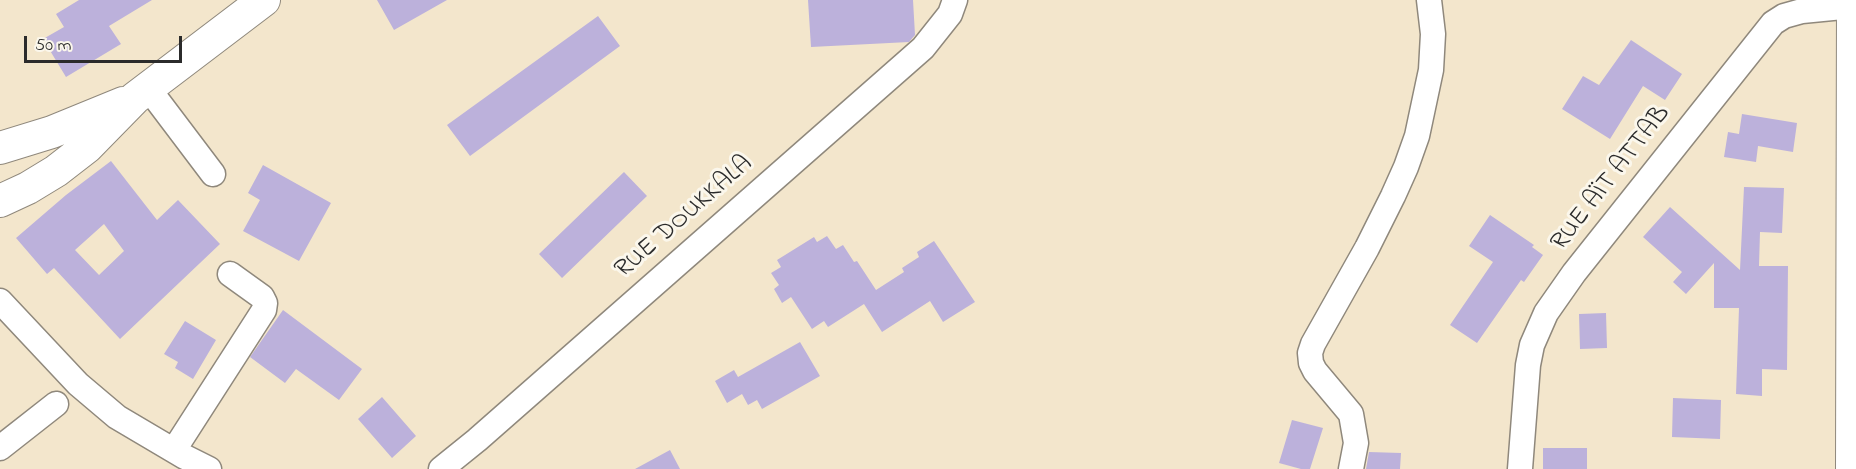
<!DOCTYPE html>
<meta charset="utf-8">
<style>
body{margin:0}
#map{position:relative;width:1856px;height:469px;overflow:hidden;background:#f3e6cc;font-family:"Indie Flower",sans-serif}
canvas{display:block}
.scale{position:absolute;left:24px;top:36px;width:158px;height:27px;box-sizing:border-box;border:3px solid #2b2b2b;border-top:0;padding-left:8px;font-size:18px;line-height:21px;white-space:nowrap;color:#2b2b2b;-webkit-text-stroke:4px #fbf7ec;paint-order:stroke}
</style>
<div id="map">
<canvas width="1856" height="469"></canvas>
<div class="scale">50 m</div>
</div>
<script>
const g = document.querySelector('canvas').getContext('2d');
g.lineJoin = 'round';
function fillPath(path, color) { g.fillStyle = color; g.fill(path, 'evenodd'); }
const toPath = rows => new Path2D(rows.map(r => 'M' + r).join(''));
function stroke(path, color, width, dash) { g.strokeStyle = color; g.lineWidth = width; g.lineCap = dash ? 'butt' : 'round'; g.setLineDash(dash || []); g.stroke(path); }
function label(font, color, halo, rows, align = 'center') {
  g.font = font + ' "Indie Flower",sans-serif'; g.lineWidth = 6; g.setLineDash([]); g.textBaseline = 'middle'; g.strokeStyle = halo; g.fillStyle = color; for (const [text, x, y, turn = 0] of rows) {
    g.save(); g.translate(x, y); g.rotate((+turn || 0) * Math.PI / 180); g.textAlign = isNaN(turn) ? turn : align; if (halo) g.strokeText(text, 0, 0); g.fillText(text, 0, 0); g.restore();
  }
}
fillPath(toPath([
 [79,0,152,0,109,26,121,44,66,77,43,39,64,27,56,14],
 [377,0,447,0,394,30],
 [808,0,913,0,915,35,909,42,811,47],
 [598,16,620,46,470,156,447,125],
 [1631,40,1682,74,1665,100,1643,86,1610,139,1562,109,1583,76,1599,85],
 [1742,114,1797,123,1793,152,1758,146,1756,162,1724,157,1728,132,1739,134],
 [111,161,157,220,178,200,220,244,120,339,54,268,47,274,16,238,66,195],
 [104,224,124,251,99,275,75,250],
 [263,165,331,203,299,261,243,231,260,200,248,193],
 [624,172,647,196,562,278,539,254],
 [1744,187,1784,188,1782,233,1760,232,1759,266,1788,266,1787,370,1762,369,1762,396,1736,394,1739,308,1714,308,1714,263,1686,294,1673,282,1682,272,1643,237,1670,207,1740,270],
 [1490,215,1534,245,1532,247,1543,255,1524,282,1521,280,1477,343,1450,325,1493,262,1469,246],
 [827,236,836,249,843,245,854,262,857,261,876,290,904,272,902,268,919,257,917,252,934,241,975,302,943,322,930,301,882,332,864,304,828,327,824,321,812,329,791,297,782,303,774,289,779,285,771,273,781,267,777,260,814,237,817,242],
 [283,310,362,369,339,400,296,369,285,383,250,357],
 [1606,313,1607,348,1580,349,1579,314],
 [185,321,216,340,193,379,175,368,178,362,164,354],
 [800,342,820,376,762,409,757,400,748,405,742,394,727,403,715,381,734,370,738,377],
 [382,397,416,436,392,458,358,419],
 [1673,398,1721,400,1720,439,1672,437],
 [1292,420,1323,428,1310,469,1301,469,1279,463],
 [1543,448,1587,448,1587,469,1543,469],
 [670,450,680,469,635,469],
 [1369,452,1401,453,1400,469,1366,469]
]), '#bcb1db');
const minor = toPath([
 [148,88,213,174],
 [0,301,78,384,117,417,183,456,209,469],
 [0,448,56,404],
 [174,450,264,310,265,303,262,297,230,274],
 [441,469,477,440,923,48,950,14,955,0],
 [1351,469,1356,443,1351,414,1315,371,1311,363,1310,353,1313,344,1367,248,1393,196,1406,167,1417,136,1431,70,1433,34,1429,0],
 [1520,469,1528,365,1532,345,1546,313,1574,273,1773,23,1784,16,1802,11,1853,6]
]);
const major = toPath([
 [0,148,52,132,123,103],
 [0,201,28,188,56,171,87,147,135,98,264,0],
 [1852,469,1853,0]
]);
stroke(minor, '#8f887c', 27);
stroke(major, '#8f887c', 34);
stroke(minor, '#fff', 24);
stroke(major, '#fff', 32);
label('26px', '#2b2b2b', '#fbf7ec', [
 ["RUE AÏT ATTAB",1612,179,-52],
 ["RUE DOUKKALA",685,218,-41]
]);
</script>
